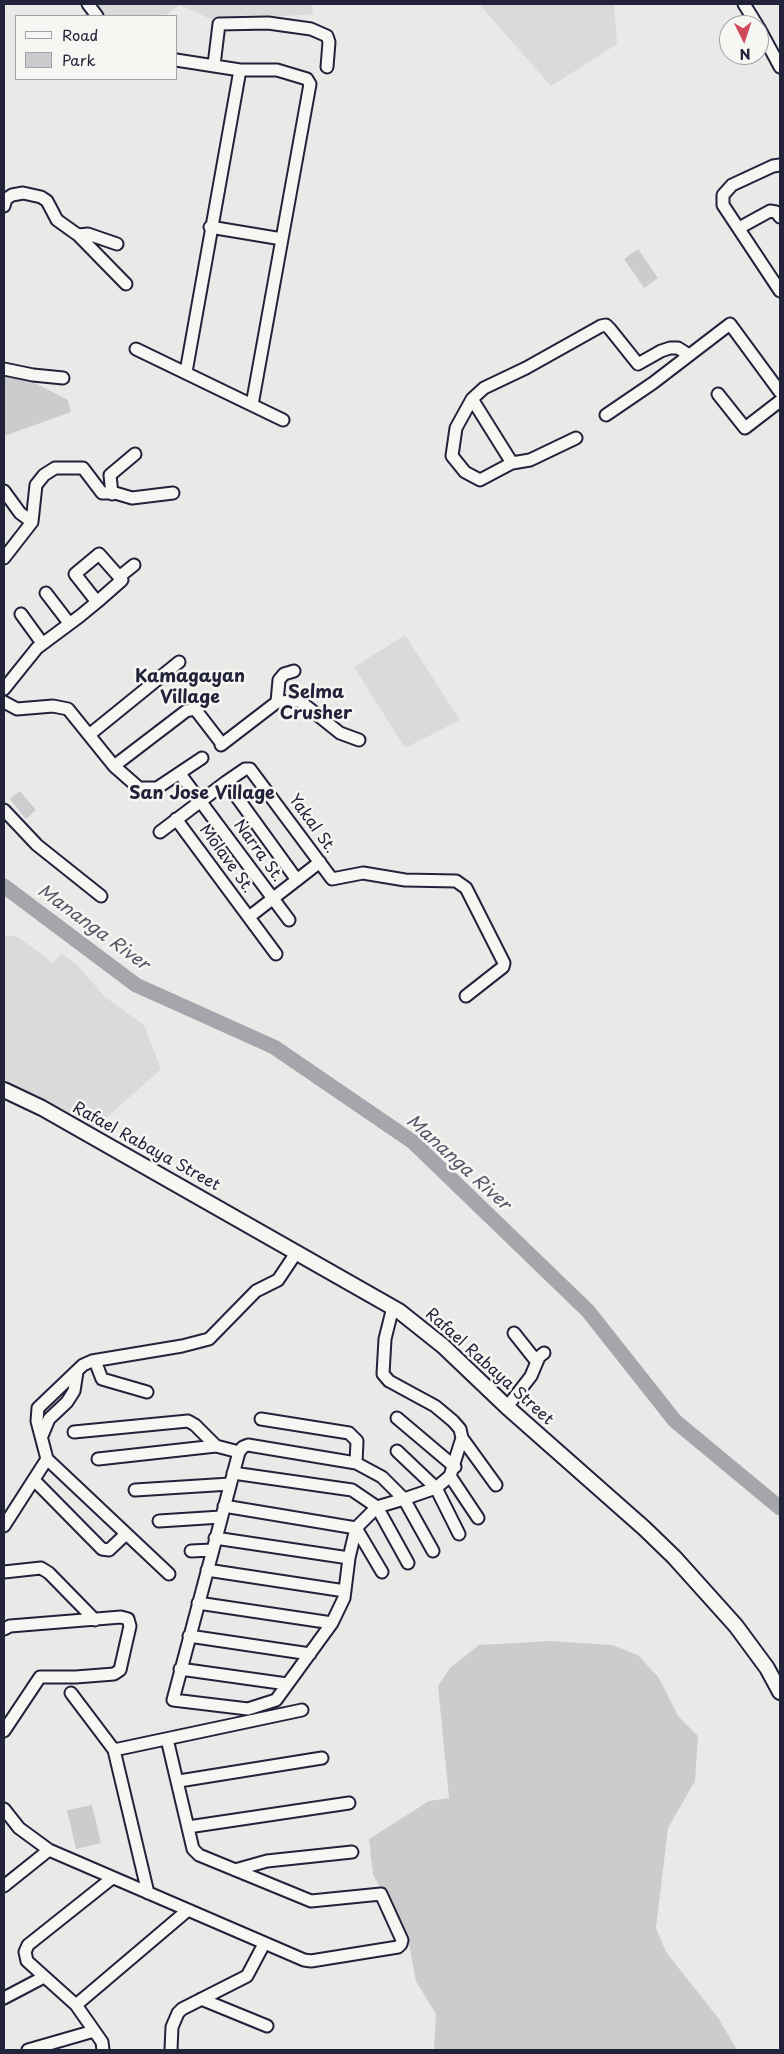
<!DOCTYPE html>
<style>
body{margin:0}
#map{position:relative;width:784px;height:2054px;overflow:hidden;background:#e9e9e7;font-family:"Playpen Sans",sans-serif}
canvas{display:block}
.frame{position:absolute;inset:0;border:5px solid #22223b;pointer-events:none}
.legend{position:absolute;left:15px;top:15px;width:162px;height:65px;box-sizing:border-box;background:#f6f6f2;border:1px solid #a1a1a9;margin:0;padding:6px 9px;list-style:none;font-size:15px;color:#22223b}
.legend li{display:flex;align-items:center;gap:10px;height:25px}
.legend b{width:25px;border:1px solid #a1a1a9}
.north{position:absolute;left:719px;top:15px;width:50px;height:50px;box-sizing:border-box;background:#f6f6f2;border:1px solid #a1a1a9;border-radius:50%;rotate:176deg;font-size:14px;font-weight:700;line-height:20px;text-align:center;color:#22223b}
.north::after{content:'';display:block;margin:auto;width:18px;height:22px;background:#d1495b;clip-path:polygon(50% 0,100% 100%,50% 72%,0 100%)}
</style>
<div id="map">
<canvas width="784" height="2054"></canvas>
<div class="frame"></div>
<ul class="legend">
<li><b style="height:6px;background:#f6f6f2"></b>Road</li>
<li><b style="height:14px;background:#ccccce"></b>Park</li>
</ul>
<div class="north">N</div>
</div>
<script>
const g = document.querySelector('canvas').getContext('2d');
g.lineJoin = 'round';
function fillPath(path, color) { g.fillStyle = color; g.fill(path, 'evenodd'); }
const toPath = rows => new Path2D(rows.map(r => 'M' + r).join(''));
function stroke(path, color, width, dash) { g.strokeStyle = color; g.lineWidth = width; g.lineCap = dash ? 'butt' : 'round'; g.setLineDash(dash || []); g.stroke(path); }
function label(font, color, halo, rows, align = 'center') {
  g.font = font + ' "Playpen Sans",sans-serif'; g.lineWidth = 5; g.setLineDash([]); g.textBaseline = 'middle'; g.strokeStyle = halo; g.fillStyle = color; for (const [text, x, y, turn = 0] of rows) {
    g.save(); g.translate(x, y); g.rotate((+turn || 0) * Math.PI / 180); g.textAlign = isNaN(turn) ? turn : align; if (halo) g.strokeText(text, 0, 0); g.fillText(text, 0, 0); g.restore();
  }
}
fillPath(toPath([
 [98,4,312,4,313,14,215,21,180,5,164,16,104,16],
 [479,4,614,4,617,44,551,86],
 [405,635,460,720,405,748,354,667],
 [4,935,18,937,53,963,61,953,78,966,105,997,144,1025,161,1069,94,1129,4,1082]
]), '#dadada');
fillPath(toPath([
 [638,249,658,278,644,288,624,259],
 [4,367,68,400,71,412,4,436],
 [20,791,36,810,26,819,10,799],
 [550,1641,612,1645,638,1655,659,1678,678,1716,698,1736,695,1781,668,1828,656,1928,666,1952,719,2019,737,2050,434,2050,436,2014,416,1981,409,1944,373,1874,369,1839,429,1801,449,1798,438,1686,450,1668,479,1645],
 [92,1805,101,1843,76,1849,67,1810]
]), '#ccccce');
stroke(toPath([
 [4,886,136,985,274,1047,413,1142,588,1311,675,1421,780,1508]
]), '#a5a5ac', 15);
const minor = toPath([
 [88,4,97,16],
 [744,4,757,25],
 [759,28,780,67],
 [176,60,240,70,277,70,307,79,310,84,252,405],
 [214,65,219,24,268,23,311,29,327,36,329,42,327,67],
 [780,165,773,166,732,185,723,195,723,205,780,291],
 [4,206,6,199,12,195,23,193,41,197,47,201,57,220,78,235,126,284],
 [210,227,282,239],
 [739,228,770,211,776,212,780,217],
 [78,235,88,234,117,244],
 [136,349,283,420],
 [4,369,33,375,63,378],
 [186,372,240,70],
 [718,394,745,428,780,401],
 [472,399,512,463],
 [606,415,653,383,730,324,780,392],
 [576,438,530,460,512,463,480,480,465,472,452,456,456,428,472,399,484,388,526,368,601,326,606,325,610,329,638,364,661,351,670,348,678,348,689,355],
 [4,491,20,513,32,522],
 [112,494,110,475,135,454],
 [4,558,32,522,36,485,44,475,55,468,83,468,102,493,115,493,132,498,173,493],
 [119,577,134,565],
 [46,593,69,623],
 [21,614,42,643],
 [4,689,37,648,80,616,97,602,122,580,99,554,75,574,97,602],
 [4,702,17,709,53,706,68,709,114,766,139,788,157,788,202,758],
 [277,702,279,680,284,674,294,671],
 [89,735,179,662],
 [221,745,277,702,300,701,340,733,359,740],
 [114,766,186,711,195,709,222,744],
 [180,774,289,920],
 [226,782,297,880],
 [4,810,37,845,101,896],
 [176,819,276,954],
 [160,832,226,782,245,769,250,769,332,879,363,873,405,880,456,881,466,888,504,963,503,967,466,996],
 [249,917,320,862],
 [393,1307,385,1339,383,1374,389,1381,435,1406,453,1421,460,1429,462,1438,496,1485],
 [514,1333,537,1362],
 [95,1361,102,1379,147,1392],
 [507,1407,531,1376,539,1357,544,1353],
 [397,1418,455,1467],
 [261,1419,349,1433,357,1441,356,1463],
 [74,1432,188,1421,195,1425,216,1446],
 [42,1436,49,1419,67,1402,74,1391,77,1372],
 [397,1451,436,1488,459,1534],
 [98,1459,216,1446,239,1452],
 [233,1473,352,1490,377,1507,408,1563],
 [450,1476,478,1518],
 [34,1480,102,1549,109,1550,126,1534],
 [135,1490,230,1484],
 [224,1506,356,1528,382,1572],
 [159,1521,221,1517],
 [4,1526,47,1459],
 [215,1538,349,1558],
 [191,1551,212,1550],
 [433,1551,404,1499,382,1477,356,1463,248,1445,243,1447,239,1452,173,1700,248,1709,276,1700,332,1623,344,1598,349,1558,356,1528,377,1507,404,1499,436,1488,450,1476,462,1438],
 [207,1570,345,1591],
 [4,1572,41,1568,49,1573,95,1620],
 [169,1574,47,1459,37,1421,38,1408,83,1365,92,1361,182,1346,209,1339,256,1291,278,1280,296,1253],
 [198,1603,332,1623],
 [4,1629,10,1626,121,1617,128,1619,130,1626,120,1670,114,1674,76,1677,40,1677,4,1731],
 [189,1636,310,1654],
 [180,1669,287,1684],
 [71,1693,114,1750,148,1893],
 [114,1750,302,1710],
 [179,1781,322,1758],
 [4,1809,19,1828,49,1850,304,1960,311,1961,398,1947,401,1944,402,1940,381,1894,311,1901,199,1855,193,1849,167,1739],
 [188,1827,349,1803],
 [235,1870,267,1861,352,1852],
 [4,1886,49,1850],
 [4,1998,44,1977],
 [201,1999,267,2026],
 [76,2005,188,1910],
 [28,2050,94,2031],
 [103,2050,102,2042,76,2005,27,1961,25,1952,28,1945,111,1879],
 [171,2050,172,2027,178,2013,182,2009,247,1976,264,1944]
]);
const major = toPath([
 [4,1090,42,1108,399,1311,443,1346,507,1407,644,1528,674,1557,736,1626,767,1668,780,1692]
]);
stroke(minor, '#22223b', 15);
stroke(major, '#22223b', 18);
stroke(minor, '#f6f6f2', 11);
stroke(major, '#f6f6f2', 14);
label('16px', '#22223b', '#f6f6f2', [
 ["Yakal St.",312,824,54],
 ["Narra St.",258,851,54],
 ["Molave St.",226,859,54],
 ["Rafael Rabaya Street",146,1147,29],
 ["Rafael Rabaya Street",489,1367,42]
]);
label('bold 18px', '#22223b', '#f6f6f2', [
 ["Kamagayan",190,677],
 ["Village",190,698],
 ["Selma",316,693],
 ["Crusher",316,714],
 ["San Jose Village",202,794]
]);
label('italic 18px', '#565668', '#f6f6f2', [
 ["Mananga River",93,928,36],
 ["Mananga River",458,1163,42]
]);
</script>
